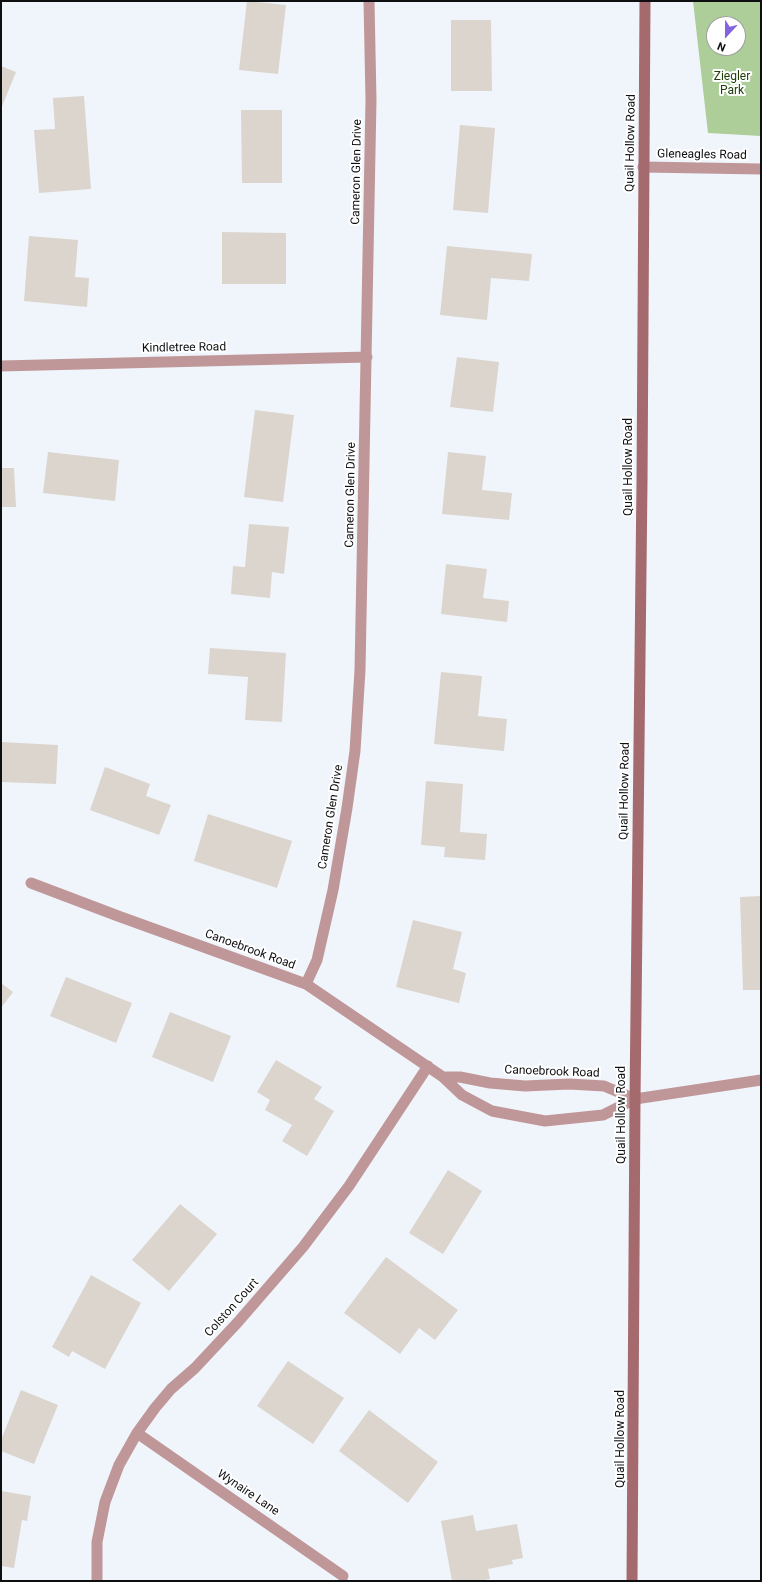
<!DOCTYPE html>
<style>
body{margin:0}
#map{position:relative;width:762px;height:1582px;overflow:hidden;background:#f0f5fc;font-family:Roboto,sans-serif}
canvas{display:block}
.frame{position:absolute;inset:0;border:2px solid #0d0f11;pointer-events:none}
.north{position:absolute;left:706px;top:16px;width:40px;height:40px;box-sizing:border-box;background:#fff;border:1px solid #9e9fa0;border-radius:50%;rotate:202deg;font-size:11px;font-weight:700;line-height:16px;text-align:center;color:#0d0f11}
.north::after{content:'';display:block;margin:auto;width:14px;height:18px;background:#8264df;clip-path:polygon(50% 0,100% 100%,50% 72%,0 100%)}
</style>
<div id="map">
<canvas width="762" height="1582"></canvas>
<div class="frame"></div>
<div class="north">N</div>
</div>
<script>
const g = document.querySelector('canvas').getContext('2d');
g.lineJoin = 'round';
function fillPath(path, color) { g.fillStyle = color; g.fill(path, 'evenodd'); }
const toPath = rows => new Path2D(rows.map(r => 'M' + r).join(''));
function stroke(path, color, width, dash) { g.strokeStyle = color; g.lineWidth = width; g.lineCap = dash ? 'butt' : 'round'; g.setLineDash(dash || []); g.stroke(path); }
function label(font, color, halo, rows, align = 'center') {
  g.font = font + ' Roboto,sans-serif'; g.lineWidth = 4; g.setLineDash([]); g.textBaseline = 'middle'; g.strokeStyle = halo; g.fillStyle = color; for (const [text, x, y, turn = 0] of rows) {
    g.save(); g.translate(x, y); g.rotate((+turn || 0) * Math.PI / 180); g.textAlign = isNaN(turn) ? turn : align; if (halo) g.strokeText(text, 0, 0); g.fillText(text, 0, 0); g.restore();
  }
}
fillPath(toPath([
 [693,1,761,1,761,136,708,133],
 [714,24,738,24,738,48,714,48]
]), '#adce99');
fillPath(toPath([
 [247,1,286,5,278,74,239,70],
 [451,20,491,20,492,91,451,91],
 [1,66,16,72,1,109],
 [84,96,91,189,39,193,34,130,55,129,53,98],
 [241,110,282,110,282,183,242,183],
 [460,125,495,128,488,213,453,210],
 [222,232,286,233,286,284,222,284],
 [29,236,78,240,75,277,89,278,87,307,24,301],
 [447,246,532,254,529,281,491,278,487,320,440,315],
 [457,357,499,362,493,412,450,407],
 [255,410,294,415,283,502,244,497],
 [48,452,119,460,115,501,43,493],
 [448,452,486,456,482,490,512,493,509,520,442,514],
 [1,468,14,468,16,507,1,507],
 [249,524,289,527,284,574,272,572,270,598,231,594,233,566,245,567],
 [446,564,487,569,483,598,509,601,507,622,441,614],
 [210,648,286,653,282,722,245,720,248,677,208,674],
 [441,672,482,676,478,716,507,719,504,751,434,744],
 [1,742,58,745,56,784,1,782],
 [105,767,150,784,146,796,171,805,159,835,90,810],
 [426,781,463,784,460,832,487,834,485,860,444,857,445,847,421,845],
 [208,814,292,841,277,888,194,861],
 [761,896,761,990,743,990,740,897],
 [413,920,462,932,453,969,466,973,459,1003,396,987],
 [66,977,132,1003,116,1043,50,1016],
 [1,983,13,992,1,1008],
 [170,1012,231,1036,213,1082,152,1057],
 [276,1060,322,1087,314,1099,334,1111,307,1156,282,1141,292,1125,265,1110,270,1100,257,1092],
 [448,1170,482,1191,443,1254,409,1233],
 [180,1204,217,1234,169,1291,132,1260],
 [386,1257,458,1310,435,1340,419,1328,400,1354,344,1313],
 [91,1275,141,1303,105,1369,72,1351,69,1357,52,1347],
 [288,1361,344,1398,313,1444,257,1406],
 [21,1390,58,1405,34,1464,1,1451,1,1440],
 [369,1410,438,1462,408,1503,339,1451],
 [1,1491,31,1496,27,1521,22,1520,14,1568,1,1566],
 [473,1515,476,1531,517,1524,523,1558,512,1560,513,1564,488,1569,490,1579,478,1581,452,1581,441,1521]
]), '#dbd5ce');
stroke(toPath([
 [1,366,367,357],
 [31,883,118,916,306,984,443,1077,462,1095,492,1111,545,1121,603,1115,635,1099,761,1080],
 [306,984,317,960,333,890,347,808,355,751,360,670,371,100,369,1],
 [443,1077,460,1077,490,1083,525,1086,569,1084,604,1086,635,1099],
 [137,1433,343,1576],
 [97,1581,97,1542,105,1502,119,1465,137,1433,155,1408,171,1389,195,1368,238,1322,303,1247,349,1186,428,1066]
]), '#c09799', 11);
stroke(toPath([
 [643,167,761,169]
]), '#c09799', 11);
stroke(toPath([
 [632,1581,635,1099,642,482,645,1]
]), '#a46a6e', 11);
label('12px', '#223e0b', '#fff', [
 ["Ziegler",732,77],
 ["Park",732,91]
]);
label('12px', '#0d0f11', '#fff', [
 ["Quail Hollow Road",631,143,-89],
 ["Gleneagles Road",702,155,1],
 ["Cameron Glen Drive",357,172,-89],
 ["Kindletree Road",184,348,-1],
 ["Quail Hollow Road",629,467,-90],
 ["Cameron Glen Drive",351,495,-89],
 ["Quail Hollow Road",625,791,-89],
 ["Cameron Glen Drive",331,817,-81],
 ["Canoebrook Road",250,950,20],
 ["Canoebrook Road",552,1072,2],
 ["Quail Hollow Road",622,1115,-90],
 ["Colston Court",232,1308,-48],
 ["Quail Hollow Road",621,1439,-90],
 ["Wynaire Lane",248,1493,34]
]);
</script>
